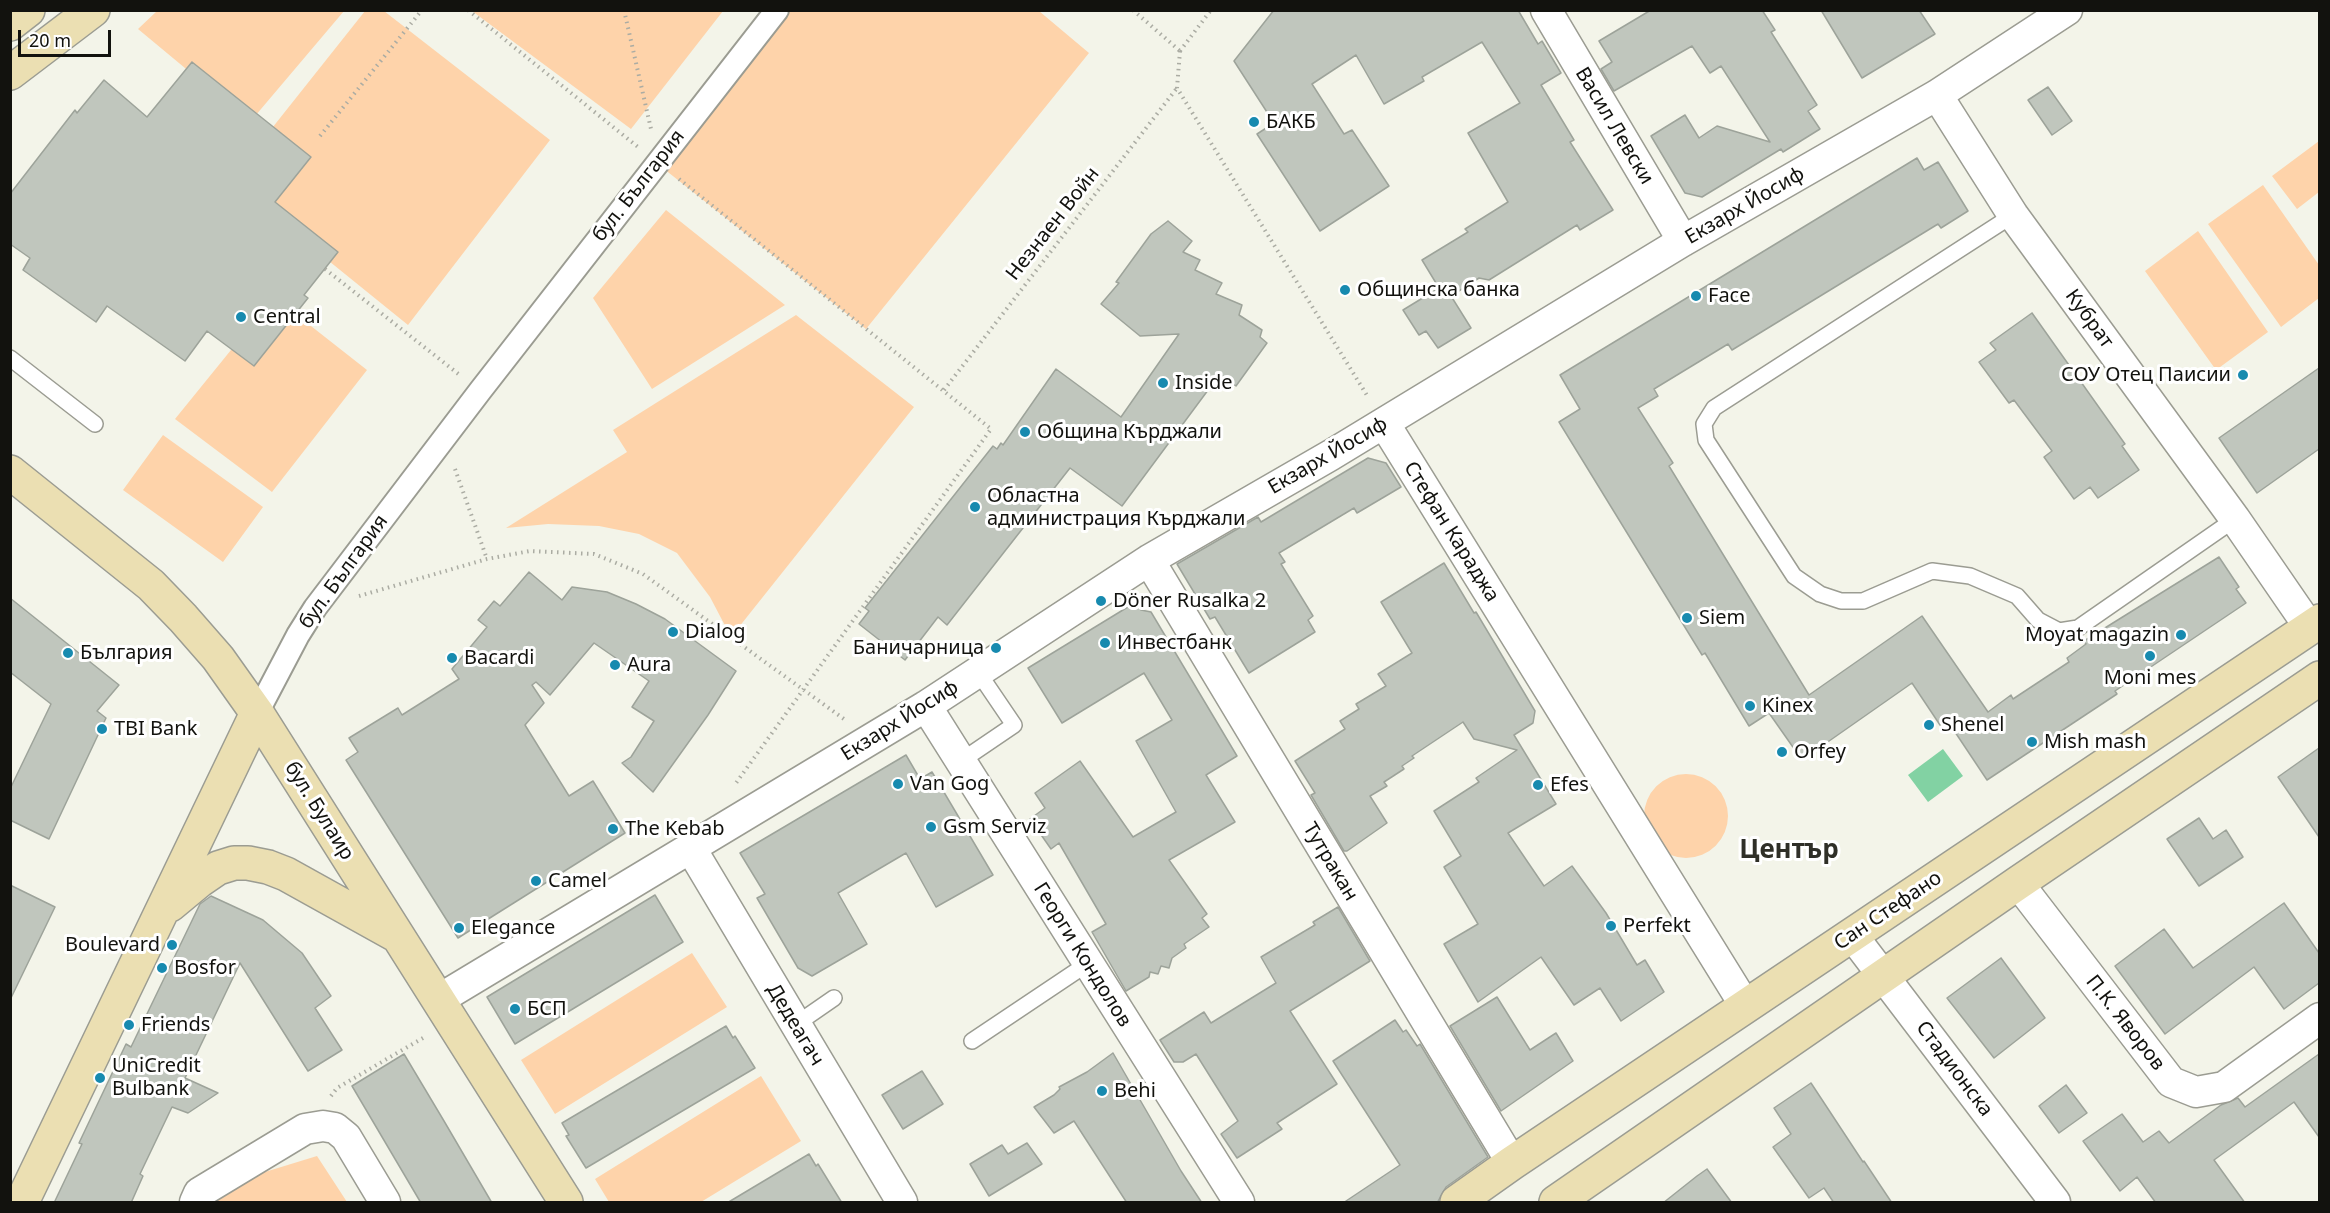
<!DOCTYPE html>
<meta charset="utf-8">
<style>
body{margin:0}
#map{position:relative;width:2330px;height:1213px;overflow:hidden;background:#f3f4e9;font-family:"Noto Sans",sans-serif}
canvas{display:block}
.frame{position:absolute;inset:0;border:12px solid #12120e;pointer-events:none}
.scale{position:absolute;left:18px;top:30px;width:93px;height:27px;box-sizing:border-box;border:3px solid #12120e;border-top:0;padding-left:8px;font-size:18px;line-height:21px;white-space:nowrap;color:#12120e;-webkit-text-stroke:4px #fff;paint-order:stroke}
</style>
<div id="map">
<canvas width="2330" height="1213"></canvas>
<div class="frame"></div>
<div class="scale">20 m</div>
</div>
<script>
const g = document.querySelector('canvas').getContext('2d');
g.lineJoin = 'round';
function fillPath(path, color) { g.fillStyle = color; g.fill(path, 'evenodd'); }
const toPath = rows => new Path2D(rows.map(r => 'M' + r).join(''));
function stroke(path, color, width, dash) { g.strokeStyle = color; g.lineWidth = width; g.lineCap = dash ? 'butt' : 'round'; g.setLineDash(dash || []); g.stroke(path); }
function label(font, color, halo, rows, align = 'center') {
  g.font = font + ' "Noto Sans",sans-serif'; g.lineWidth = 6; g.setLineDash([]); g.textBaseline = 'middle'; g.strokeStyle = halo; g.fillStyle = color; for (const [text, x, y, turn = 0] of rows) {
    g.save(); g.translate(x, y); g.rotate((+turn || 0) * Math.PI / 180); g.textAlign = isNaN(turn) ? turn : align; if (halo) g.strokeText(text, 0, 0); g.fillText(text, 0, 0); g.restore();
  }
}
fillPath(toPath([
 [157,11,344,11,250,122,138,29],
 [365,11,384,11,550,140,408,325,230,181],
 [472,11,723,11,631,129],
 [786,11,1039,11,1089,53,866,329,659,165],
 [2319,141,2319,192,2297,209,2272,176],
 [2263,185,2319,265,2319,298,2281,327,2208,224],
 [666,210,785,305,652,389,593,298],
 [2198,231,2268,332,2216,370,2145,271],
 [274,297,367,370,272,492,175,419],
 [796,315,914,407,731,637,710,597,677,553,639,534,599,526,548,524,506,528,627,452,613,430],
 [163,435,263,507,223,562,123,490],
 '1644 816a42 42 0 1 1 84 0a42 42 0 1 1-84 0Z',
 [692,953,727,1007,555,1114,521,1060],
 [761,1076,801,1141,701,1202,609,1202,595,1179],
 [317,1156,347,1202,209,1202,216,1187]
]), '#fed3aa');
fillPath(toPath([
 [1943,749,1963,776,1928,802,1908,775]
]), '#82d2a3');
const building = toPath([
 [1274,10,1518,10,1538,44,1542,41,1561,73,1541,85,1574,140,1570,142,1613,210,1580,230,1577,225,1489,280,1479,278,1451,296,1471,328,1438,348,1426,331,1419,335,1403,310,1439,288,1422,260,1468,232,1465,229,1508,202,1468,133,1520,103,1482,42,1422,77,1424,81,1384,104,1356,55,1312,84,1344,134,1352,130,1389,186,1320,231,1257,134,1274,123,1234,61,1274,10],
 [1651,10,1762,10,1775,30,1771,32,1817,105,1808,111,1820,129,1783,152,1781,149,1702,197,1685,193,1651,136,1685,115,1699,138,1717,126,1770,142,1721,66,1710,73,1692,46,1614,91,1601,69,1612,62,1599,41,1651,10],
 [1821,10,1919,10,1935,34,1862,78,1821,10],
 [192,62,311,157,275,202,338,252,304,295,308,298,254,366,207,331,185,361,107,306,96,322,23,270,30,258,10,244,10,194,75,110,77,113,104,80,147,117,192,62],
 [2048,87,2072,121,2052,135,2028,100,2048,87],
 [1917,158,1924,170,1938,162,1968,211,1941,228,1938,224,1732,350,1728,344,1654,389,1658,396,1638,408,1673,463,1669,466,1809,695,1922,616,1988,712,2011,695,2013,699,2069,662,2067,658,2086,644,2084,641,2219,557,2239,587,2236,589,2246,603,2115,691,2117,694,1987,780,1947,720,1940,725,1912,683,1802,760,1769,713,1749,726,1705,653,1702,655,1559,422,1580,409,1560,375,1917,158],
 [1168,221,1192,241,1183,252,1200,260,1195,270,1222,283,1216,294,1242,305,1239,315,1262,330,1260,337,1267,343,1236,386,1220,374,1122,506,1070,468,947,625,938,617,905,660,859,624,869,611,865,608,993,446,997,449,1001,443,1003,445,1056,369,1121,417,1179,334,1140,336,1101,304,1119,283,1116,282,1151,234,1168,221],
 [2032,313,2125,444,2122,446,2139,470,2098,498,2090,487,2074,499,2044,457,2052,451,2014,400,2009,403,1979,362,1996,350,1990,343,2032,313],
 [2319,368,2319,449,2257,493,2219,438,2319,368],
 [1368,458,1386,463,1401,487,1357,513,1354,508,1279,553,1285,562,1281,564,1313,616,1308,620,1315,632,1249,673,1215,617,1210,619,1177,564,1258,517,1261,522,1368,458],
 [1444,563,1474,613,1476,612,1535,711,1533,723,1514,735,1556,804,1508,833,1544,886,1572,866,1606,913,1637,965,1645,960,1664,992,1621,1021,1600,988,1574,1005,1541,957,1478,1002,1444,944,1478,924,1444,867,1461,856,1434,811,1479,782,1476,778,1517,750,1474,739,1463,722,1412,756,1414,758,1402,766,1404,769,1384,782,1387,786,1370,796,1387,823,1347,851,1344,851,1311,795,1315,793,1295,761,1345,729,1340,721,1359,709,1356,704,1386,686,1378,674,1412,653,1381,602,1444,563],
 [529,572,562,600,572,587,607,592,636,604,665,619,736,671,708,715,653,792,622,763,631,757,654,721,632,707,649,681,594,643,550,695,536,682,532,685,544,703,525,725,569,796,593,781,625,833,458,938,346,760,358,752,349,738,398,708,402,715,459,679,452,669,487,627,478,620,494,601,500,606,529,572],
 [10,598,119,685,97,711,106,718,49,839,10,820,10,789,51,704,10,672,10,598],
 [1136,602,1141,610,1151,612,1237,756,1206,775,1235,822,1169,860,1207,914,1202,918,1209,927,1184,944,1186,948,1172,958,1169,968,1161,966,1158,974,1150,972,1149,977,1126,991,1092,932,1106,924,1059,843,1051,849,1030,819,1045,808,1035,793,1080,761,1133,837,1176,812,1136,741,1172,720,1144,673,1062,723,1028,668,1136,602],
 [2319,748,2319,837,2278,777,2319,748],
 [906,755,920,779,932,772,993,875,936,907,906,853,838,893,867,944,812,976,798,968,757,898,765,894,740,853,906,755],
 [2199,818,2213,839,2226,830,2243,857,2199,886,2167,839,2199,818],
 [10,885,55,907,10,1000,10,885],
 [655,895,683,942,515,1044,487,997,655,895],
 [211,896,263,920,302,953,331,996,315,1008,342,1050,308,1071,240,963,185,1078,218,1093,188,1113,172,1107,140,1174,143,1176,131,1203,54,1203,82,1144,79,1143,126,1044,131,1047,200,904,211,896],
 [2284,903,2319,953,2319,983,2284,1009,2254,967,2165,1034,2115,966,2164,929,2193,968,2284,903],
 [1338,907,1370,961,1290,1011,1337,1084,1277,1123,1282,1129,1237,1158,1221,1134,1238,1121,1196,1054,1183,1062,1174,1062,1160,1040,1204,1012,1211,1023,1276,983,1261,957,1315,925,1313,922,1338,907],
 [2001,958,2045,1018,1994,1058,1947,998,2001,958],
 [1497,997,1530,1050,1556,1033,1573,1061,1501,1111,1450,1026,1497,997],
 [1395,1020,1403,1032,1406,1030,1417,1046,1420,1044,1488,1157,1446,1187,1437,1203,1343,1203,1400,1165,1333,1061,1395,1020],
 [726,1026,733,1038,735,1036,755,1068,586,1168,566,1136,569,1135,562,1123,726,1026],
 [1113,1053,1181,1171,1202,1203,1127,1203,1074,1121,1054,1133,1034,1107,1054,1095,1060,1089,1059,1087,1087,1072,1113,1053],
 [404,1054,444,1121,492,1203,421,1203,352,1086,404,1054],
 [2319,1054,2319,1137,2294,1102,2214,1160,2245,1203,2156,1203,2137,1177,2120,1191,2083,1141,2122,1114,2143,1142,2159,1131,2169,1143,2221,1105,2238,1098,2245,1107,2319,1054],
 [922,1071,943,1104,903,1129,882,1095,922,1071],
 [1811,1083,1863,1162,1864,1161,1892,1203,1834,1203,1824,1188,1809,1198,1773,1147,1791,1134,1774,1108,1811,1083],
 [2066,1085,2087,1113,2059,1133,2039,1106,2066,1085],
 [1027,1143,1042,1164,989,1196,970,1164,1002,1145,1008,1154,1027,1143],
 [809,1154,816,1166,818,1164,842,1203,727,1203,809,1154],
 [1707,1169,1732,1203,1663,1203,1697,1176,1707,1169]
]);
fillPath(building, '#c0c6bd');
stroke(building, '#9da39a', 1.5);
const service = toPath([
 [2013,215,1714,408,1704,424,1706,440,1794,576,1820,594,1841,601,1863,601,1932,571,1970,576,2017,596,2038,620,2059,631,2078,628,2235,519],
 [10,358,95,424],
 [961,761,1014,725,978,672],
 [795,1025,834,998],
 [972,1041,1087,964]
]);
const pedestrian = toPath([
 [257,713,298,635,315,608,480,391,777,10]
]);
const minor = toPath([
 [1546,10,1683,241],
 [1937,95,2013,215,2235,519,2310,628],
 [1384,423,1746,1007],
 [1149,560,1512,1163],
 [926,706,1239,1202],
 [690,847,902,1202],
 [2018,883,2171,1082,2196,1092,2224,1087,2320,1018],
 [1852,935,2055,1202],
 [438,1000,926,706,1149,560,1331,455,1683,241,1937,95,2067,10],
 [195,1202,199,1193,305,1129,323,1126,335,1128,346,1137,385,1202]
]);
const secondary = toPath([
 [10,24,28,10],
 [10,73,93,10],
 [10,472,151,585,183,618,218,658,257,713,566,1202],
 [170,905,199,881,218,868,234,863,248,863,268,867,286,874,394,934],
 [22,1202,257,713],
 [1457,1202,1512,1163,2320,621],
 [1556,1202,2018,883,2320,678]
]);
stroke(service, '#9b9c92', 18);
stroke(pedestrian, '#9b9c92', 26);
stroke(minor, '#9b9c92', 33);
stroke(secondary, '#9b9c92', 36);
stroke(toPath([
 [468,10,638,147],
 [624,10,651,129],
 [1133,10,1180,51],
 [1180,51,1177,88,1368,397],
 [1180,51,1211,10],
 [320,136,422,10],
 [679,179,991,429,736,783],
 [325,269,461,376],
 [944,390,1177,88],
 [455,469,487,559],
 [359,596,487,559,530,551,594,554,643,574,844,719],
 [331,1096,337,1088,423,1038]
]), '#abaca3', 4, [1.5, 4.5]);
stroke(service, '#fff', 15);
stroke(pedestrian, '#fff', 22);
stroke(minor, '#fff', 30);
stroke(secondary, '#ebdfb2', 33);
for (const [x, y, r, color] of [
 [1254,122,6,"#178aaf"],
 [1345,290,6,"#178aaf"],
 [1696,296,6,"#178aaf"],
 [241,317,6,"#178aaf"],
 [2243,375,6,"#178aaf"],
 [1163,383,6,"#178aaf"],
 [1025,432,6,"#178aaf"],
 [975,507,6,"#178aaf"],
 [1101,601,6,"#178aaf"],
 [1687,618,6,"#178aaf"],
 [673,632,6,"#178aaf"],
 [2181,635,6,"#178aaf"],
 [1105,643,6,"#178aaf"],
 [996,648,6,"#178aaf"],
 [68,653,6,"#178aaf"],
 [2150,656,6,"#178aaf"],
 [452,658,6,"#178aaf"],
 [615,665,6,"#178aaf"],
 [1750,706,6,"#178aaf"],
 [1929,725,6,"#178aaf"],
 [102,729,6,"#178aaf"],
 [2032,742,6,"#178aaf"],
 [1782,752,6,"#178aaf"],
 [898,784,6,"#178aaf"],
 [1538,785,6,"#178aaf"],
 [931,827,6,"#178aaf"],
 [613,829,6,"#178aaf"],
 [536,881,6,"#178aaf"],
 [1611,926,6,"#178aaf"],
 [459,928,6,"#178aaf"],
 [172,945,6,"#178aaf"],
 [162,968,6,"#178aaf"],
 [515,1009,6,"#178aaf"],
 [129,1025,6,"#178aaf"],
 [100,1078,6,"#178aaf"],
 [1102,1091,6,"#178aaf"]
]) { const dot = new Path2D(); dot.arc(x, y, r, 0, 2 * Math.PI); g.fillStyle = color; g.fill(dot); stroke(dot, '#fff', 2); }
label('20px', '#12120e', '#fff', [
 ["БАКБ",1266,122],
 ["Общинска банка",1357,290],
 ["Face",1708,296],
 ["Central",253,317],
 ["СОУ Отец Паисии",2231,375,"right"],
 ["Inside",1175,383],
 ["Община Кърджали",1037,432],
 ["Областна",987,496],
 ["администрация Кърджали",987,519],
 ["Döner Rusalka 2",1113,601],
 ["Siem",1699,618],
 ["Dialog",685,632],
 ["Moyat magazin",2169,635,"right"],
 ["Инвестбанк",1117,643],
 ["Баничарница",984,648,"right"],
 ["България",80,653],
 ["Bacardi",464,658],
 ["Aura",627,665],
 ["Moni mes",2150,678,"center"],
 ["Kinex",1762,706],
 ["Shenel",1941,725],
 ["TBI Bank",114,729],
 ["Mish mash",2044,742],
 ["Orfey",1794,752],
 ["Van Gog",910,784],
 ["Efes",1550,785],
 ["Gsm Serviz",943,827],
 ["The Kebab",625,829],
 ["Camel",548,881],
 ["Perfekt",1623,926],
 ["Elegance",471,928],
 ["Boulevard",160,945,"right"],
 ["Bosfor",174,968],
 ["БСП",527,1009],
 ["Friends",141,1025],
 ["UniCredit",112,1066],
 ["Bulbank",112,1089],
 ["Behi",1114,1091]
], 'left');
label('20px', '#12120e', '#fff', [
 ["Васил Левски",1614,126,59],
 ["бул. България",639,186,-52],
 ["Екзарх Йосиф",1745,206,-30],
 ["Незнаен Войн",1053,224,-52],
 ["Кубрат",2089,319,54],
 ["Екзарх Йосиф",1328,456,-30],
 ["Стефан Караджа",1451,532,58],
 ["бул. България",344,572,-54],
 ["Екзарх Йосиф",900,721,-32],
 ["бул. Булаир",319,811,58],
 ["Тутракан",1330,862,59],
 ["Сан Стефано",1888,911,-34],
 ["Георги Кондолов",1082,955,58],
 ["П.К. Яворов",2125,1023,52],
 ["Дедеагач",795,1025,59],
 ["Стадионска",1954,1069,53]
]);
label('bold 26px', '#2f2f27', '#fff', [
 ["Център",1789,851]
]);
</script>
